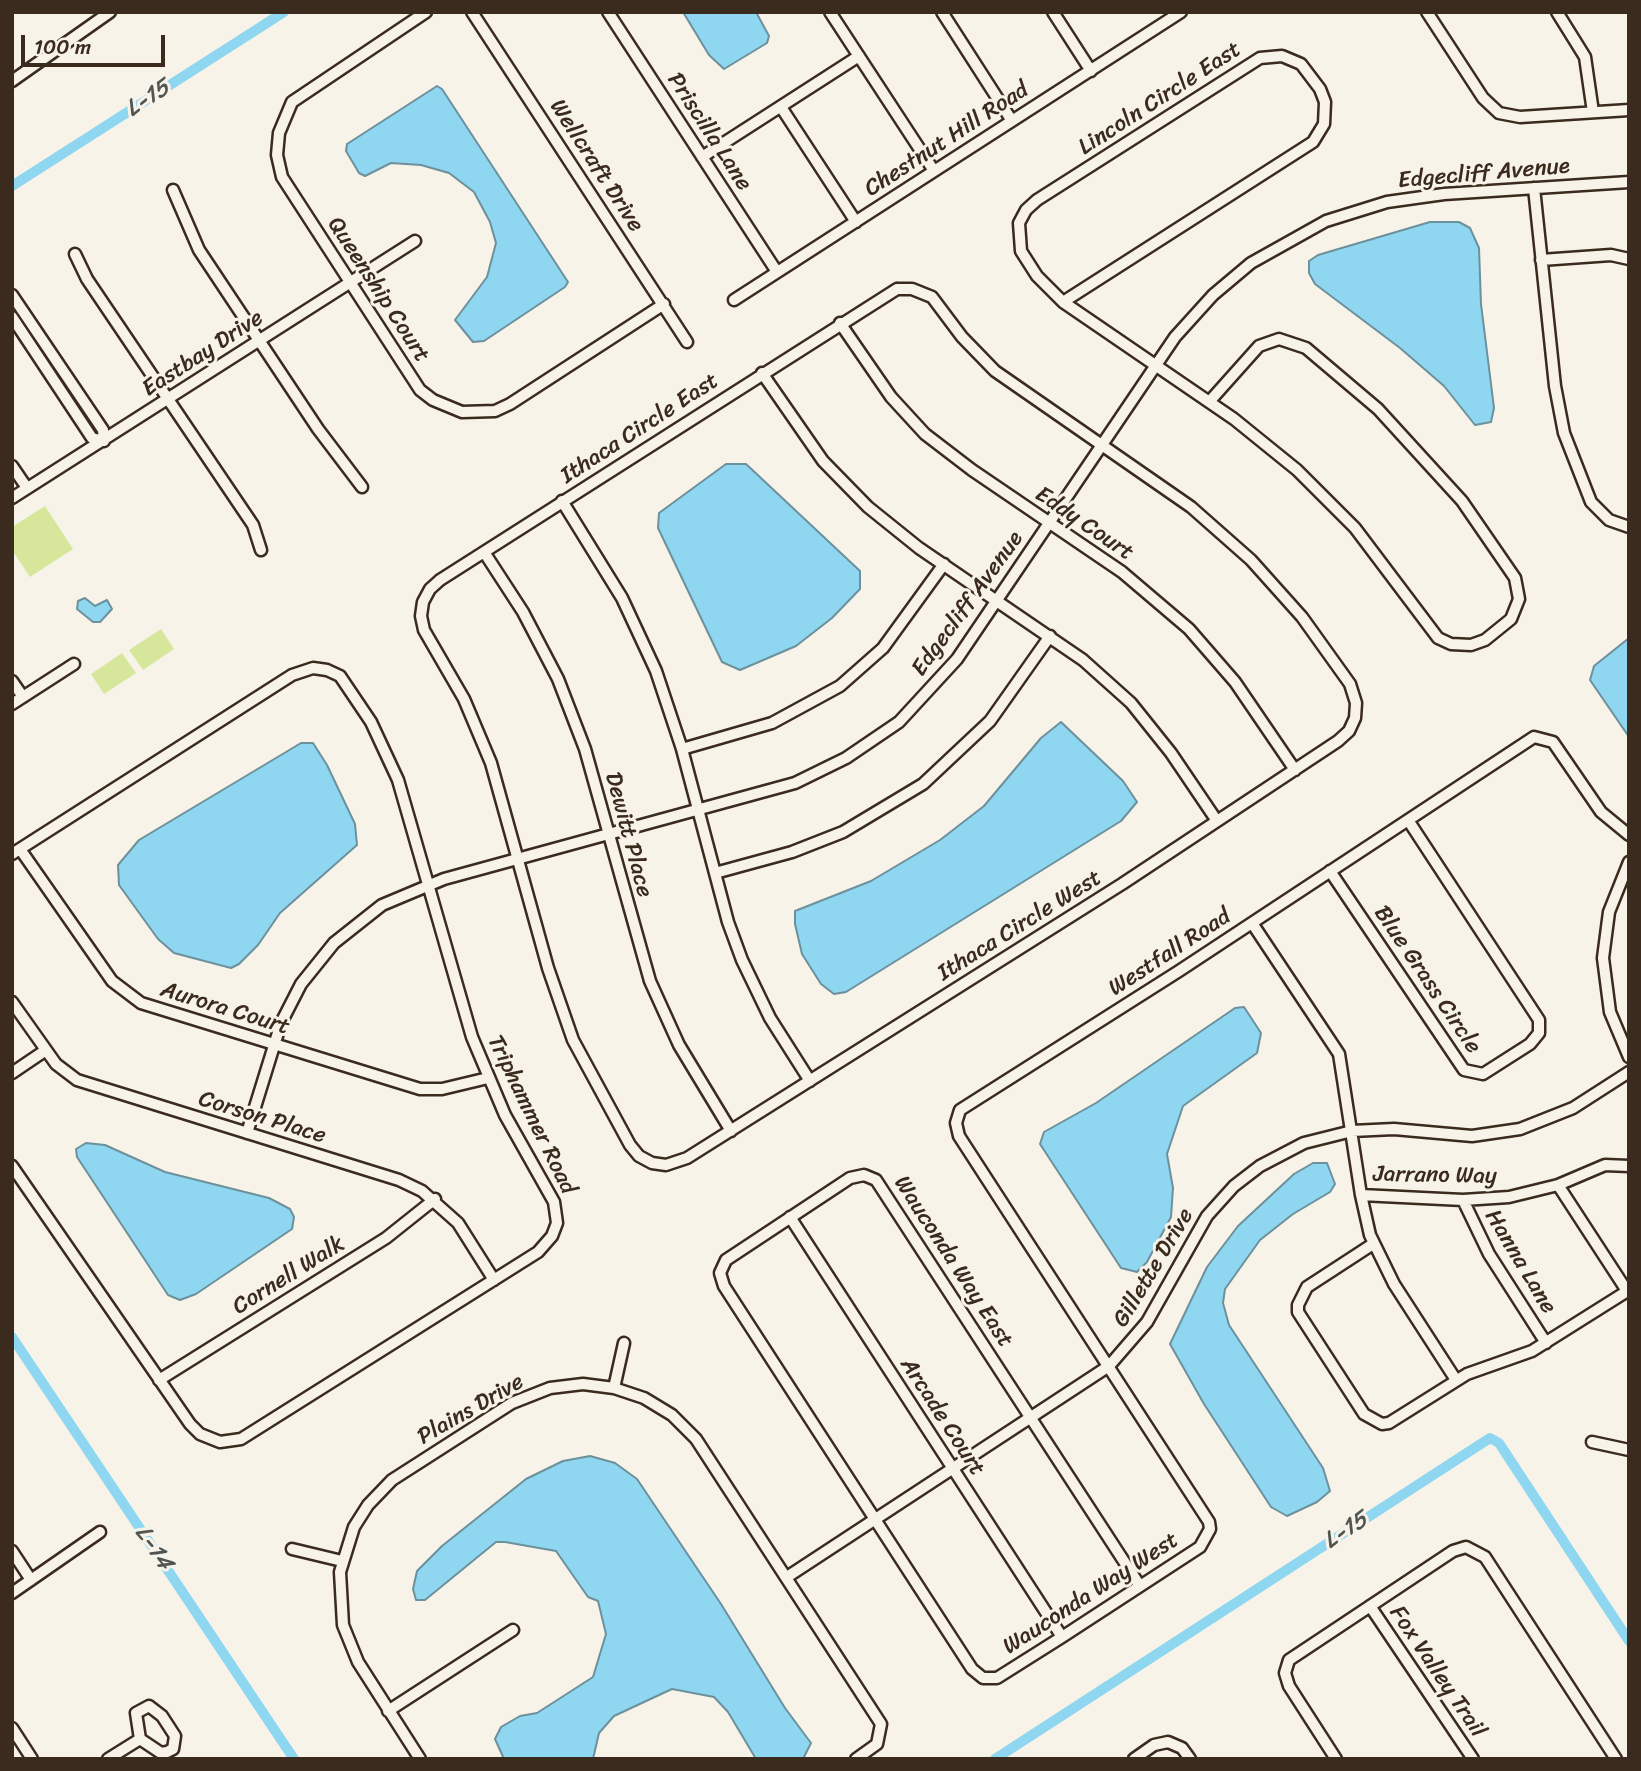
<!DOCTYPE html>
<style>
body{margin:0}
#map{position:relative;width:1641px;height:1771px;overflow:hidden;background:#f7f3e8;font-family:Sriracha,sans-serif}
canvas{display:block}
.frame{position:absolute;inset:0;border:14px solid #3b2a1e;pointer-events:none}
.scale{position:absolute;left:21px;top:35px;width:144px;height:32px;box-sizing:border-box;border:4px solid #3b2a1e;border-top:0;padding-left:9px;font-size:21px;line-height:24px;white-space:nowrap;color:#3b2a1e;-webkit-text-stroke:5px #f7f3e8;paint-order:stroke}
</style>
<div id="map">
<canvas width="1641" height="1771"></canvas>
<div class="frame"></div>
<div class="scale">100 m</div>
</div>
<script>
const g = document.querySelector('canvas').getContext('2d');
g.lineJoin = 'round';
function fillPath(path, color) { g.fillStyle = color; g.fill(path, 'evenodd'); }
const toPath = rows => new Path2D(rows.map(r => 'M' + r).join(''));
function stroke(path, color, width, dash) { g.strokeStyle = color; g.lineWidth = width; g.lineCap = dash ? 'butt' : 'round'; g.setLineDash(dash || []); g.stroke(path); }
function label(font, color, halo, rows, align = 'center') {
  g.font = font + ' Sriracha,sans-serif'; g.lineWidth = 6; g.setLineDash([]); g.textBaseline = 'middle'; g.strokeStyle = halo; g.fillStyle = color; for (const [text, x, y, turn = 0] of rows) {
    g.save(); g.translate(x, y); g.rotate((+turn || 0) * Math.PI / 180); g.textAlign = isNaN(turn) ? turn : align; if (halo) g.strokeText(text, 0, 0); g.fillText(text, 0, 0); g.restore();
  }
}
fillPath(toPath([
 [45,506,73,549,30,577,12,550,12,527],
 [161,629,174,649,143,670,129,650],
 [122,653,136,673,104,694,91,674]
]), '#d6e79b');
const water = toPath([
 [683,12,756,12,769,36,767,43,724,69,709,55,683,12],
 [437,86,442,89,568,282,565,287,484,341,473,342,455,320,487,277,496,243,490,222,474,192,449,173,421,165,391,163,365,176,359,173,346,151,347,144,437,86],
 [1430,222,1459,222,1470,228,1479,248,1481,304,1494,408,1491,422,1475,425,1444,386,1400,348,1315,284,1309,273,1309,261,1318,255,1430,222],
 [726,464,746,464,860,571,860,589,832,618,796,646,740,670,722,662,658,528,659,513,726,464],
 [85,598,95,606,107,600,112,609,100,622,93,622,77,609,78,601,85,598],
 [1629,638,1629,737,1590,680,1594,666,1629,638],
 [1061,722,1123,781,1137,802,1121,821,846,992,834,994,821,984,802,954,795,924,795,911,871,881,940,840,984,806,1041,738,1061,722],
 [301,743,313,743,327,765,355,824,357,845,280,913,258,945,239,964,231,968,174,953,158,939,119,885,118,865,139,840,301,743],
 [1244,1007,1261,1033,1257,1053,1183,1106,1167,1154,1173,1188,1171,1217,1147,1262,1137,1272,1121,1268,1040,1144,1044,1132,1096,1103,1235,1008,1244,1007],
 [86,1143,105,1145,165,1172,269,1198,290,1209,294,1217,292,1229,196,1294,180,1300,168,1295,77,1157,76,1149,86,1143],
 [1313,1163,1327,1163,1335,1184,1330,1192,1293,1214,1260,1240,1225,1289,1223,1303,1229,1325,1323,1468,1330,1491,1317,1502,1287,1516,1271,1507,1204,1404,1170,1344,1207,1267,1238,1226,1294,1174,1313,1163],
 [590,1456,615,1463,637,1479,721,1604,785,1708,811,1743,803,1759,756,1759,728,1712,714,1697,672,1689,614,1716,599,1733,593,1759,504,1759,495,1739,501,1727,520,1716,537,1713,593,1677,606,1634,598,1601,588,1597,556,1551,505,1542,496,1542,425,1600,416,1600,413,1589,417,1571,442,1546,526,1479,563,1461,590,1456]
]);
fillPath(water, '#8fd6f0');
stroke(water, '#6d919c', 2);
stroke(toPath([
 [12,186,284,12],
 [12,1337,294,1759],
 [995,1759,1490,1438,1499,1443,1629,1641]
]), '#8fd6f0', 10);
const minor = toPath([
 [426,12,292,102,279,133,277,155,282,177,420,390,433,400,462,412,495,411,510,404,664,304],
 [472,12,687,342],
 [608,12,777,272],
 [830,12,934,171],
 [942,12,1012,121],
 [1053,12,1091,71],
 [1427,12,1483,98,1499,113,1520,117,1629,110],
 [1557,12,1585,57,1593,112],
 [12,81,110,12],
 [781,107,856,222],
 [702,157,859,56],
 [1534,188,1555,386,1564,433,1591,502,1609,520,1629,527],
 [173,190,199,250,318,429,362,487],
 [75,254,87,279,253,525,261,550],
 [1541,260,1611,255,1629,259],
 [897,289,912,289,932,297,962,337,995,371,1191,507,1251,560,1302,617,1350,684,1356,703,1355,718,1349,731,1338,741,1122,884,687,1158,666,1165,652,1163,639,1156,630,1145,573,1040,548,968,491,763,464,699,424,630,421,616,423,602,430,589,440,580,897,289],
 [12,295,103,430,104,441,92,438,12,317],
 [734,300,1181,12],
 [1063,302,1313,142,1324,124,1325,102,1320,89,1301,64,1282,56,1260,58,1037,200,1026,210,1019,223,1021,251,1037,276,1063,302,1234,419,1297,470,1355,528,1438,638,1451,644,1471,645,1485,640,1511,619,1519,599,1515,578,1462,501,1378,409,1306,348,1279,339,1259,346,1209,402],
 [840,323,891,397,925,434,972,470,1122,572,1189,629,1235,682,1295,770],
 [762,373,823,461,868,507,919,548,1083,660,1131,703,1171,753,1217,821],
 [12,466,27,488],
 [12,498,415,241],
 [562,501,622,598,656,671,682,749,728,922,742,960,770,1018,810,1081],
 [484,552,523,612,558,679,585,749,650,981,679,1045,731,1131],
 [12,681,23,697],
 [12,704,74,664],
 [682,749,772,723,840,686,883,648,944,564],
 [20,849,112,981,141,1003,420,1089,442,1089,488,1078],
 [12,854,292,675,313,668,327,670,340,676,371,722,398,780,472,1037,505,1115,554,1202,557,1223,552,1236,538,1252,241,1439,220,1442,200,1434,190,1424,12,1166],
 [1629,862,1609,912,1603,958,1610,1012,1629,1057],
 [1330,871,1464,1070,1483,1074,1530,1044,1539,1033,1539,1020,1408,820],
 [715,873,792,852,843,832,923,784,990,721,1050,636],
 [1252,923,1339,1054,1361,1195,1370,1235,1394,1284,1456,1380],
 [12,1002,56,1064,77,1080,399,1180,422,1191,458,1223,494,1280],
 [12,1073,46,1050],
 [247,1133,281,1023,301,984,334,943,382,905,444,879,795,783,846,758,899,722,957,659,1175,337,1213,295,1251,263,1326,221,1387,202,1444,194,1629,182],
 [1558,1185,1627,1291],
 [1361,1195,1463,1200,1509,1197,1558,1185,1605,1165,1629,1166],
 [1463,1200,1489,1254,1546,1343],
 [790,1217,1062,1637],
 [1373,1244,1307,1287,1298,1305,1298,1312,1364,1414,1382,1424,1389,1423,1467,1374,1532,1351,1629,1290],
 [159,1380,386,1238,435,1199],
 [614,1388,624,1343],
 [1592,1442,1629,1450],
 [292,1549,342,1561],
 [12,1551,31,1580],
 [787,1577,1109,1366,1147,1322,1207,1216,1234,1186,1260,1166,1304,1143,1352,1131,1394,1129,1472,1136,1520,1129,1573,1108,1629,1072],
 [1140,1586,876,1180,864,1175,850,1178,726,1260,720,1273,724,1286,867,1507,972,1669,983,1678,997,1678,1062,1637,1200,1547,1210,1529,1209,1522,959,1136,956,1123,960,1110,1179,971,1534,737,1553,742,1601,812,1629,835],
 [12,1593,100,1532],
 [1370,1606,1473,1759],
 [149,1706,162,1716,175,1736,173,1749,167,1752,161,1753,140,1739,136,1713,149,1706],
 [388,1711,513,1630],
 [12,1728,32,1759],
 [108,1759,140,1739],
 [420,1759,358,1662,343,1625,340,1572,354,1527,368,1505,392,1480,512,1403,550,1388,583,1384,614,1388,644,1398,672,1415,696,1439,881,1724,877,1744,856,1759],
 [1134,1759,1154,1745,1168,1742,1182,1748,1190,1759],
 [1336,1759,1289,1686,1285,1673,1289,1660,1453,1551,1466,1547,1485,1557,1616,1759]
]);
stroke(minor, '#3b2a1e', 15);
stroke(minor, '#f7f3e8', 10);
label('23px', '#3b2a1e', '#f7f3e8', [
 ["Lincoln Circle East",1160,99,-33],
 ["Priscilla Lane",709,132,57],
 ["Chestnut Hill Road",947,140,-33],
 ["Wellcraft Drive",596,166,57],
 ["Edgecliff Avenue",1484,174,-5],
 ["Queenship Court",378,290,57],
 ["Eastbay Drive",203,354,-33],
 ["Ithaca Circle East",640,429,-33],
 ["Eddy Court",1084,524,34],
 ["Edgecliff Avenue",968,604,-54],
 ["Dewitt Place",628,835,75],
 ["Ithaca Circle West",1020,926,-32],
 ["Westfall Road",1170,953,-33],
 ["Blue Grass Circle",1427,980,56],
 ["Aurora Court",225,1009,17],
 ["Triphammer Road",531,1115,64],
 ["Corson Place",262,1118,17],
 ["Jarrano Way",1435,1176,1],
 ["Wauconda Way East",953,1262,57],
 ["Hanna Lane",1520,1262,59],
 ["Gillette Drive",1154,1268,-59],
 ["Cornell Walk",289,1276,-32],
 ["Plains Drive",471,1410,-30],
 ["Arcade Court",942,1417,57],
 ["Wauconda Way West",1091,1594,-33],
 ["Fox Valley Trail",1437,1672,56]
]);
label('italic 24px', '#505552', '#f7f3e8', [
 ["L-15",148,99,-33],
 ["L-15",1346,1531,-33],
 ["L-14",153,1548,56]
]);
</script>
